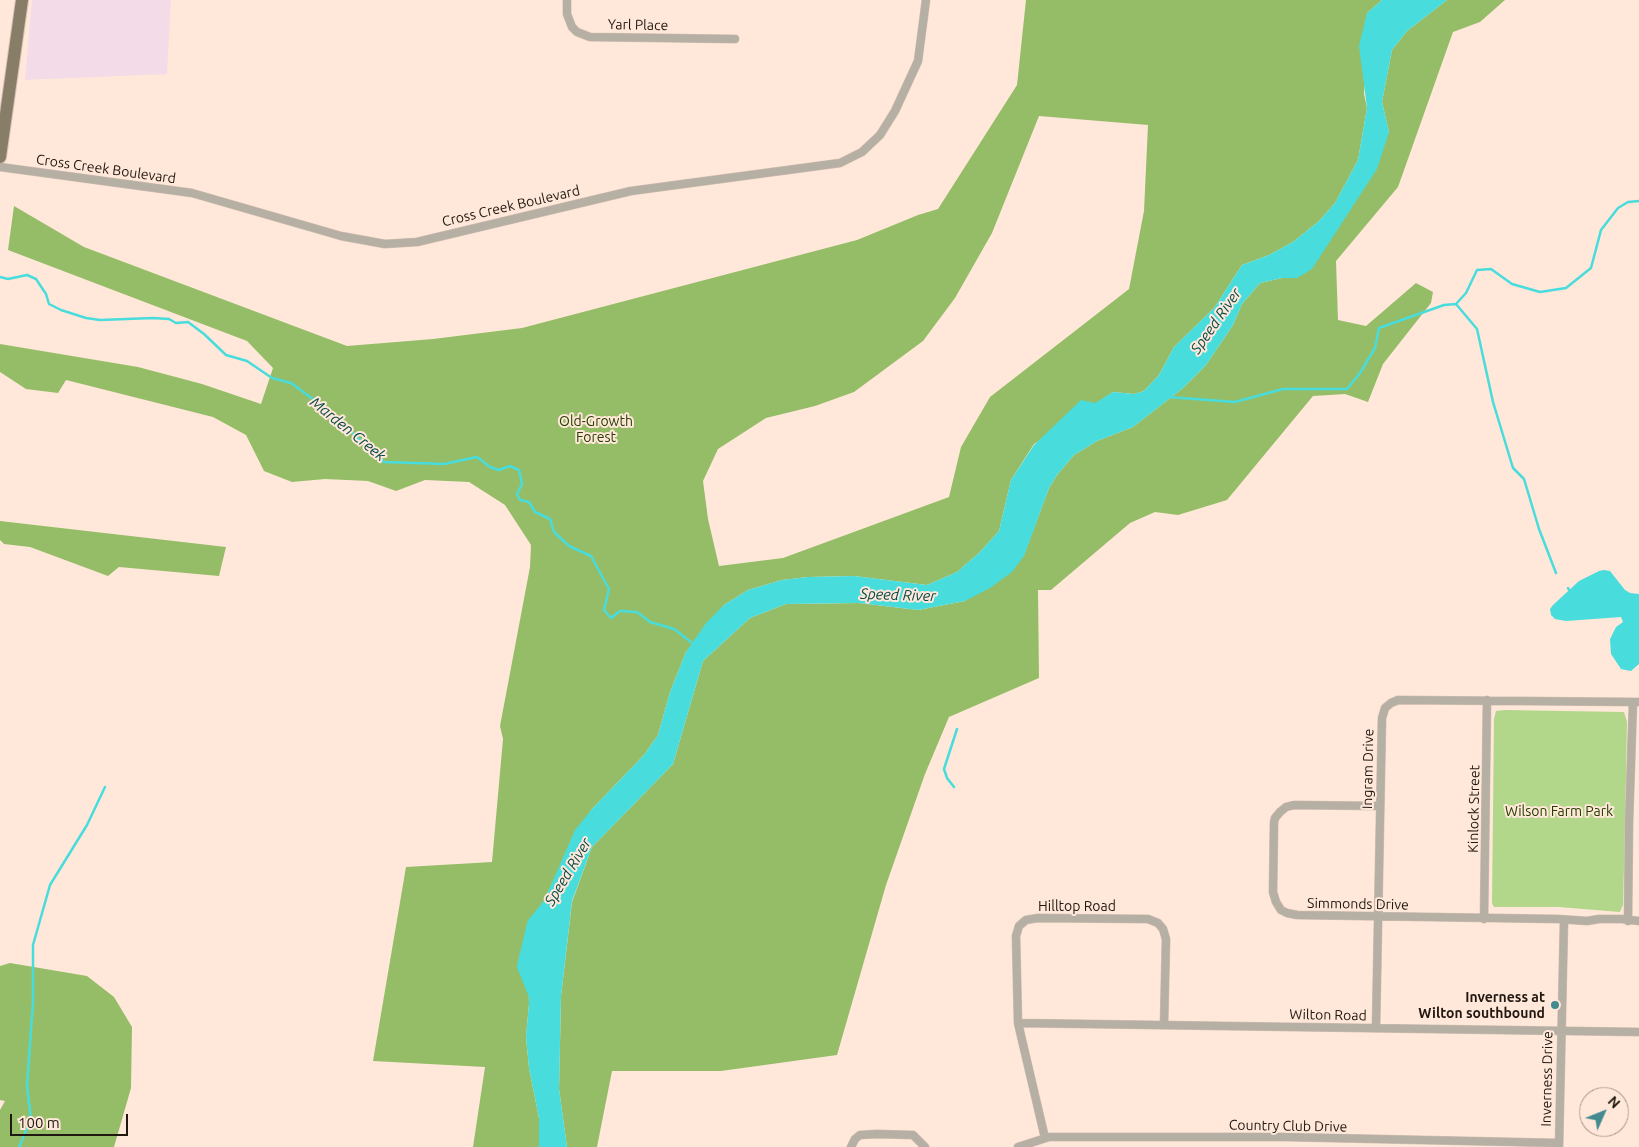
<!DOCTYPE html>
<style>
body{margin:0}
#map{position:relative;width:1639px;height:1147px;overflow:hidden;background:#ffe8d9;font-family:Ubuntu,sans-serif}
canvas{display:block}
.north{position:absolute;left:1579px;top:1087px;width:50px;height:50px;box-sizing:border-box;background:#ffe8d9;border:1px solid #a69489;border-radius:50%;rotate:46deg;font-size:14px;font-weight:700;line-height:20px;text-align:center;color:#211711}
.north::after{content:'';display:block;margin:auto;width:18px;height:22px;background:#438a91;clip-path:polygon(50% 0,100% 100%,50% 72%,0 100%)}
.scale{position:absolute;left:10px;top:1114px;width:118px;height:22px;box-sizing:border-box;border:2px solid #211711;border-top:0;padding-left:6px;font-size:15px;line-height:18px;white-space:nowrap;color:#211711;-webkit-text-stroke:4px #ffe8d9;paint-order:stroke}
</style>
<div id="map">
<canvas width="1639" height="1147"></canvas>
<div class="north">N</div>
<div class="scale">100 m</div>
</div>
<script>
const g = document.querySelector('canvas').getContext('2d');
g.lineJoin = 'round';
function fillPath(path, color) { g.fillStyle = color; g.fill(path, 'evenodd'); }
const toPath = rows => new Path2D(rows.map(r => 'M' + r).join(''));
function stroke(path, color, width, dash) { g.strokeStyle = color; g.lineWidth = width; g.lineCap = dash ? 'butt' : 'round'; g.setLineDash(dash || []); g.stroke(path); }
function label(font, color, halo, rows, align = 'center') {
  g.font = font + ' Ubuntu,sans-serif'; g.lineWidth = 4; g.setLineDash([]); g.textBaseline = 'middle'; g.strokeStyle = halo; g.fillStyle = color; for (const [text, x, y, turn = 0] of rows) {
    g.save(); g.translate(x, y); g.rotate((+turn || 0) * Math.PI / 180); g.textAlign = isNaN(turn) ? turn : align; if (halo) g.strokeText(text, 0, 0); g.fillText(text, 0, 0); g.restore();
  }
}
fillPath(toPath([
 [32,0,171,0,167,74,25,80]
]), '#f3dce8');
fillPath(toPath([
 [1505,710,1624,712,1627,722,1625,827,1623,905,1620,912,1559,907,1494,907,1492,903,1494,719,1496,711]
]), '#b2d78a');
fillPath(toPath([
 [1026,0,1382,0,1367,13,1364,94,1367,108,1358,160,1335,203,1319,221,1293,242,1269,255,1242,265,1214,308,1174,347,1159,375,1144,391,1134,394,1113,392,1034,444,1011,480,999,531,979,553,957,572,927,585,854,576,808,577,782,580,748,590,724,605,686,652,670,692,658,735,644,755,592,809,547,894,528,949,529,1004,526,1037,529,1068,539,1118,539,1147,473,1147,485,1067,373,1061,406,867,492,862,503,739,500,726,530,567,531,545,505,505,469,482,425,480,396,491,368,481,325,479,292,482,264,471,246,435,213,417,66,380,58,393,26,389,0,372,0,344,138,367,202,384,261,404,273,368,247,341,8,250,14,206,84,247,347,346,433,339,522,328,857,240,918,215,938,209,1017,85],
 [1039,116,1148,125,1144,211,1129,289,990,397,961,447,949,497,783,558,719,566,708,519,703,481,718,449,766,418,815,406,854,392,923,341,955,298,992,233],
 [1447,0,1505,0,1480,22,1453,32,1398,187,1336,261,1338,320,1366,326,1416,283,1433,292,1431,303,1383,364,1368,402,1345,394,1313,396,1227,500,1178,515,1155,512,1130,523,1051,590,1038,590,1039,678,949,717,925,774,886,885,837,1055,721,1071,612,1071,597,1147,567,1147,559,1089,561,996,572,902,592,847,673,764,703,661,750,618,786,604,859,603,918,610,965,601,1024,555,1049,488,1057,475,1074,455,1097,441,1133,427,1183,388,1206,365,1233,325,1242,304,1260,283,1282,278,1297,278,1389,132,1382,102,1392,50,1407,31],
 [0,521,226,547,219,576,119,567,108,576,30,547,4,544,0,540],
 [10,963,87,976,114,997,132,1027,131,1088,114,1147,0,1147,0,1110,5,1101,0,1100,0,966]
]), '#95bd67');
fillPath(toPath([
 [1382,0,1447,0,1407,31,1392,50,1382,102,1389,132,1377,169,1312,269,1297,278,1282,278,1260,283,1242,304,1233,325,1206,365,1183,388,1133,427,1097,441,1074,455,1057,475,1049,488,1024,556,1012,572,990,588,965,601,918,610,859,603,786,604,750,618,703,661,673,764,592,847,572,901,561,996,559,1089,567,1147,539,1147,539,1118,529,1068,526,1037,529,1004,528,949,547,894,575,830,592,809,644,755,658,735,670,692,686,652,706,623,724,605,748,590,782,580,808,577,854,576,927,585,957,572,979,553,999,531,1011,480,1034,445,1081,400,1095,403,1113,392,1134,394,1144,391,1159,375,1174,347,1214,308,1242,265,1269,255,1293,242,1319,221,1335,203,1358,160,1367,108,1359,46,1367,13],
 [1604,570,1610,571,1625,590,1630,593,1639,594,1639,664,1631,671,1621,669,1611,654,1610,639,1616,627,1623,622,1621,617,1566,621,1555,619,1551,615,1550,609,1553,605,1579,581,1599,571]
]), '#48dcdc');
stroke(toPath([
 [0,277,8,279,27,275,36,279,46,294,49,304,61,310,86,318,100,320,153,318,169,319,176,323,188,322,204,334,226,355,247,361,272,378,291,383,325,408,384,462,444,464,477,457,490,467,499,470,510,466,519,470,522,484,517,494,520,500,529,502,535,512,550,519,554,532,569,546,591,556,609,589,604,610,611,618,620,611,637,612,650,622,674,629,695,645],
 [1456,304,1477,329,1493,402,1513,468,1524,479,1539,529,1556,573],
 [1168,397,1235,402,1283,389,1347,389,1360,373,1375,348,1379,328,1444,305,1456,304,1466,293,1477,270,1491,269,1512,284,1540,292,1566,288,1591,268,1601,230,1618,208,1628,202,1639,201],
 [1568,588,1569,590],
 [954,787,947,778,944,769,957,729],
 [19,1147,31,1119,27,1086,33,1002,33,945,50,885,87,825,105,787]
]), '#48dcdc', 2.5);
stroke(toPath([
 [536,996,524,966,534,924,550,904]
]), '#48dcdc', 14);
const street = toPath([
 [567,0,567,14,572,27,577,32,590,37,735,39],
 [0,167,192,193,341,236,385,244,417,242,631,191,840,163,862,152,880,135,895,111,918,61,926,0],
 [1380,806,1294,805,1286,807,1280,812,1275,818,1274,823,1273,892,1276,902,1281,910,1287,913,1297,915,1558,919,1587,921,1599,919,1622,919,1639,921],
 [1484,919,1487,700],
 [1628,921,1629,823,1633,702],
 [1018,1023,1639,1032],
 [1376,1027,1382,718,1385,708,1391,703,1398,700,1639,702],
 [1045,1138,1018,1023,1016,936,1019,926,1026,920,1038,918,1148,919,1158,923,1163,929,1166,939,1164,1025],
 [851,1147,855,1139,860,1135,877,1134,913,1135,925,1147],
 [1018,1147,1049,1137,1285,1137,1559,1143],
 [1559,1147,1564,921]
]);
const primary = toPath([
 [0,157,22,0]
]);
stroke(street, '#d7c2b5', 9);
stroke(primary, '#d7c2b5', 14);
stroke(street, '#b6b0a4', 8);
stroke(primary, '#887d67', 12);
for (const [x, y, r, color] of [
 [1555,1005,5,"#438a91"]
]) { const dot = new Path2D(); dot.arc(x, y, r, 0, 2 * Math.PI); g.fillStyle = color; g.fill(dot); stroke(dot, '#ffe8d9', 2); }
label('14px', '#211711', '#ffe8d9', [
 ["Yarl Place",638,25,1],
 ["Cross Creek Boulevard",106,169,8],
 ["Cross Creek Boulevard",511,206,-13],
 ["Ingram Drive",1368,769,-89],
 ["Kinlock Street",1474,809,-89],
 ["Simmonds Drive",1358,904,1],
 ["Hilltop Road",1077,906],
 ["Wilton Road",1328,1015,1],
 ["Inverness Drive",1547,1079,-89],
 ["Country Club Drive",1288,1126,1]
]);
label('14px', '#263e00', '#ffe8d9', [
 ["Old-Growth",596,421],
 ["Forest",596,437],
 ["Wilson Farm Park",1559,811]
]);
label('bold 14px', '#211711', '#ffe8d9', [
 ["Inverness at",1545,997],
 ["Wilton southbound",1545,1013]
], 'right');
label('italic 15px', '#044949', '#ffe8d9', [
 ["Speed River",1216,321,-55],
 ["Marden Creek",348,429,39],
 ["Speed River",898,595,2],
 ["Speed River",568,872,-59]
]);
</script>
